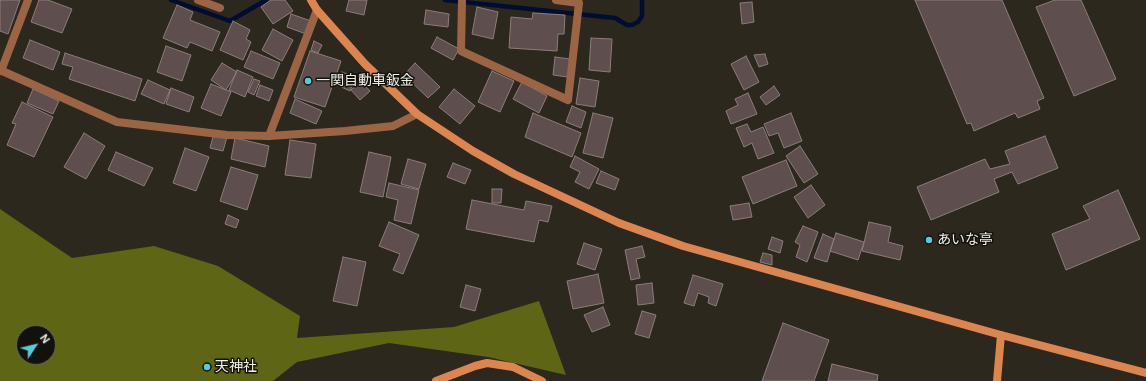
<!DOCTYPE html>
<meta charset="utf-8">
<style>
body{margin:0}
#map{position:relative;width:1146px;height:381px;overflow:hidden;background:#2d281d;font-family:"DM Sans",sans-serif}
canvas{display:block}
.north{position:absolute;left:16px;top:325px;width:40px;height:40px;box-sizing:border-box;background:#13110c;border:1px solid #6c6964;border-radius:50%;rotate:55deg;font-size:11px;font-weight:700;line-height:16px;text-align:center;color:#f1eee7}
.north::after{content:'';display:block;margin:auto;width:14px;height:18px;background:#53cbdb;clip-path:polygon(50% 0,100% 100%,50% 72%,0 100%)}
</style>
<div id="map">
<canvas width="1146" height="381"></canvas>
<div class="north">N</div>
</div>
<script>
const g = document.querySelector('canvas').getContext('2d');
g.lineJoin = 'round';
function fillPath(path, color) { g.fillStyle = color; g.fill(path, 'evenodd'); }
const toPath = rows => new Path2D(rows.map(r => 'M' + r).join(''));
function stroke(path, color, width, dash) { g.strokeStyle = color; g.lineWidth = width; g.lineCap = dash ? 'butt' : 'round'; g.setLineDash(dash || []); g.stroke(path); }
function label(font, color, halo, rows, align = 'center') {
  g.font = font + ' "DM Sans","Noto Sans JP",sans-serif'; g.lineWidth = 3; g.setLineDash([]); g.textBaseline = 'middle'; g.strokeStyle = halo; g.fillStyle = color; for (const [text, x, y, turn = 0] of rows) {
    g.save(); g.translate(x, y); g.rotate((+turn || 0) * Math.PI / 180); g.textAlign = isNaN(turn) ? turn : align; if (halo) g.strokeText(text, 0, 0); g.fillText(text, 0, 0); g.restore();
  }
}
fillPath(toPath([
 [0,209,72,258,154,246,218,266,300,316,297,338,454,327,539,301,566,375,488,357,389,343,297,362,273,381,0,381],
 [24,333,48,333,48,357,24,357]
]), '#5e6514');
stroke(toPath([
 [171,0,230,21,266,0],
 [445,0,615,18,627,25,632,25,638,22,642,16,642,0]
]), '#000d30', 4.5);
const building = toPath([
 [0,0,20,0,8,34,0,31,0,0],
 [39,0,48,0,72,9,62,33,31,22,39,0],
 [271,0,285,0,293,11,273,24,261,7,271,0],
 [349,0,367,0,364,15,346,11,349,0],
 [915,0,1002,0,1044,98,1037,101,1040,109,1018,118,1015,113,974,131,971,123,967,124,915,0],
 [1055,0,1081,0,1116,79,1074,96,1036,7,1055,0],
 [752,2,754,22,742,24,740,3,752,2],
 [177,5,193,12,190,20,220,32,212,51,190,42,187,48,163,38,177,5],
 [477,7,498,12,493,39,472,34,477,7],
 [426,10,449,14,448,27,424,24,426,10],
 [533,13,565,15,564,34,558,34,557,51,509,48,511,17,532,19,533,13],
 [291,14,311,21,306,34,287,27,291,14],
 [233,21,250,30,246,39,251,42,243,60,220,50,233,21],
 [273,29,293,40,282,61,262,50,273,29],
 [437,37,459,49,453,60,431,48,437,37],
 [591,38,612,39,610,72,589,70,591,38],
 [30,40,60,52,53,70,23,58,30,40],
 [314,41,322,45,318,53,311,50,314,41],
 [166,46,191,55,182,81,157,72,166,46],
 [251,51,280,63,273,79,244,67,251,51],
 [310,51,341,61,325,107,294,97,310,51],
 [65,53,142,79,135,101,69,79,73,67,62,64,65,53],
 [765,54,768,64,759,67,754,55,765,54],
 [746,56,759,82,744,90,731,64,746,56],
 [555,57,570,59,568,77,553,75,555,57],
 [222,63,237,72,226,90,211,80,222,63],
 [415,63,440,87,428,98,404,75,415,63],
 [237,70,253,77,245,97,229,90,237,70],
 [492,71,514,81,500,112,478,102,492,71],
 [342,72,355,77,350,91,337,85,342,72],
 [580,78,599,81,595,107,576,104,580,78],
 [254,79,260,81,254,95,248,92,254,79],
 [148,80,170,90,164,104,141,94,148,80],
 [361,81,370,91,360,100,351,90,361,81],
 [522,82,547,96,539,113,513,99,522,82],
 [211,84,231,92,221,116,201,108,211,84],
 [260,85,273,90,269,101,256,96,260,85],
 [774,86,780,95,766,105,760,97,774,86],
 [171,88,194,97,189,112,166,104,171,88],
 [33,89,59,101,53,114,27,103,33,89],
 [454,89,475,106,460,124,439,107,454,89],
 [748,93,757,114,731,124,726,111,738,105,735,99,748,93],
 [295,99,322,111,316,124,290,113,295,99],
 [22,102,53,117,34,157,7,145,16,124,12,123,22,102],
 [572,106,586,112,581,128,566,122,572,106],
 [533,113,581,133,572,157,525,137,533,113],
 [593,113,613,118,603,158,583,153,593,113],
 [791,113,802,141,784,148,778,133,769,136,764,124,791,113],
 [747,124,751,132,763,127,774,153,758,159,752,143,744,147,736,128,747,124],
 [84,133,105,146,86,179,64,167,84,133],
 [214,133,227,137,223,151,210,148,214,133],
 [1045,136,1058,168,1018,184,1012,172,994,179,999,192,931,220,917,187,985,159,990,169,1010,164,1005,151,1045,136],
 [235,138,269,146,265,167,231,159,235,138],
 [290,140,316,144,311,178,285,175,290,140],
 [800,146,818,174,804,183,786,156,800,146],
 [185,148,209,157,196,191,173,183,185,148],
 [116,152,153,168,144,186,108,170,116,152],
 [369,152,391,157,383,197,360,192,369,152],
 [575,156,599,169,589,189,575,182,580,172,570,167,575,156],
 [408,159,426,164,419,189,401,184,408,159],
 [786,160,797,186,753,204,742,177,786,160],
 [453,163,471,170,465,184,447,177,453,163],
 [231,167,258,175,247,210,220,201,231,167],
 [601,171,619,179,615,190,596,183,601,171],
 [389,183,419,190,411,224,394,220,398,200,386,197,389,183],
 [811,185,825,205,808,218,794,197,811,185],
 [492,189,502,189,501,203,492,203,492,189],
 [1118,190,1140,239,1066,270,1052,234,1090,219,1083,206,1118,190],
 [472,200,524,210,526,201,552,206,548,222,539,220,534,242,466,229,472,200],
 [749,203,752,217,733,220,730,206,749,203],
 [228,215,239,220,236,228,225,224,228,215],
 [389,222,419,235,403,274,393,270,400,254,379,246,389,222],
 [869,222,891,227,888,242,903,246,900,260,862,251,869,222],
 [803,226,818,232,807,262,796,257,800,245,795,242,803,226],
 [836,233,864,242,858,260,830,251,836,233],
 [823,234,834,239,827,262,814,258,823,234],
 [772,237,783,241,780,253,768,249,772,237],
 [584,243,602,249,595,270,577,264,584,243],
 [642,246,645,257,636,259,640,278,631,280,625,250,642,246],
 [763,253,772,255,772,265,760,262,763,253],
 [343,257,366,262,357,306,333,301,343,257],
 [598,274,604,303,573,309,567,281,598,274],
 [693,275,723,284,716,306,708,303,709,297,698,293,694,306,684,303,693,275],
 [652,283,654,303,638,305,636,285,652,283],
 [466,285,481,289,475,311,460,307,466,285],
 [603,307,610,325,592,332,584,315,603,307],
 [642,311,656,315,649,338,635,334,642,311],
 [783,323,829,340,814,381,762,381,783,323],
 [832,364,878,375,877,381,828,381,832,364]
]);
fillPath(building, '#5e4f4e');
stroke(building, '#8c7c7b', 1);
stroke(toPath([
 [198,0,220,8],
 [462,0,461,51,568,100,579,3,556,0],
 [0,70,117,122,227,135,269,136,345,131,393,126,417,114],
 [1,71,28,0],
 [269,136,317,10]
]), '#9b6545', 8);
stroke(toPath([
 [311,0,317,10,365,64,417,114,473,151,514,174,619,223,683,246,1001,335,1146,373],
 [436,381,475,366,487,363,513,367,542,381],
 [997,381,1001,335]
]), '#dc8551', 8);
for (const [x, y, r, color] of [
 [308,81,4,"#53cbdb"],
 [929,240,4,"#53cbdb"],
 [207,367,4,"#53cbdb"]
]) { const dot = new Path2D(); dot.arc(x, y, r, 0, 2 * Math.PI); g.fillStyle = color; g.fill(dot); stroke(dot, '#13110c', 1.5); }
label('14px', '#f1eee7', '#13110c', [
 ["一関自動車鈑金",316,81],
 ["あいな亭",937,240],
 ["天神社",215,367]
], 'left');
</script>
